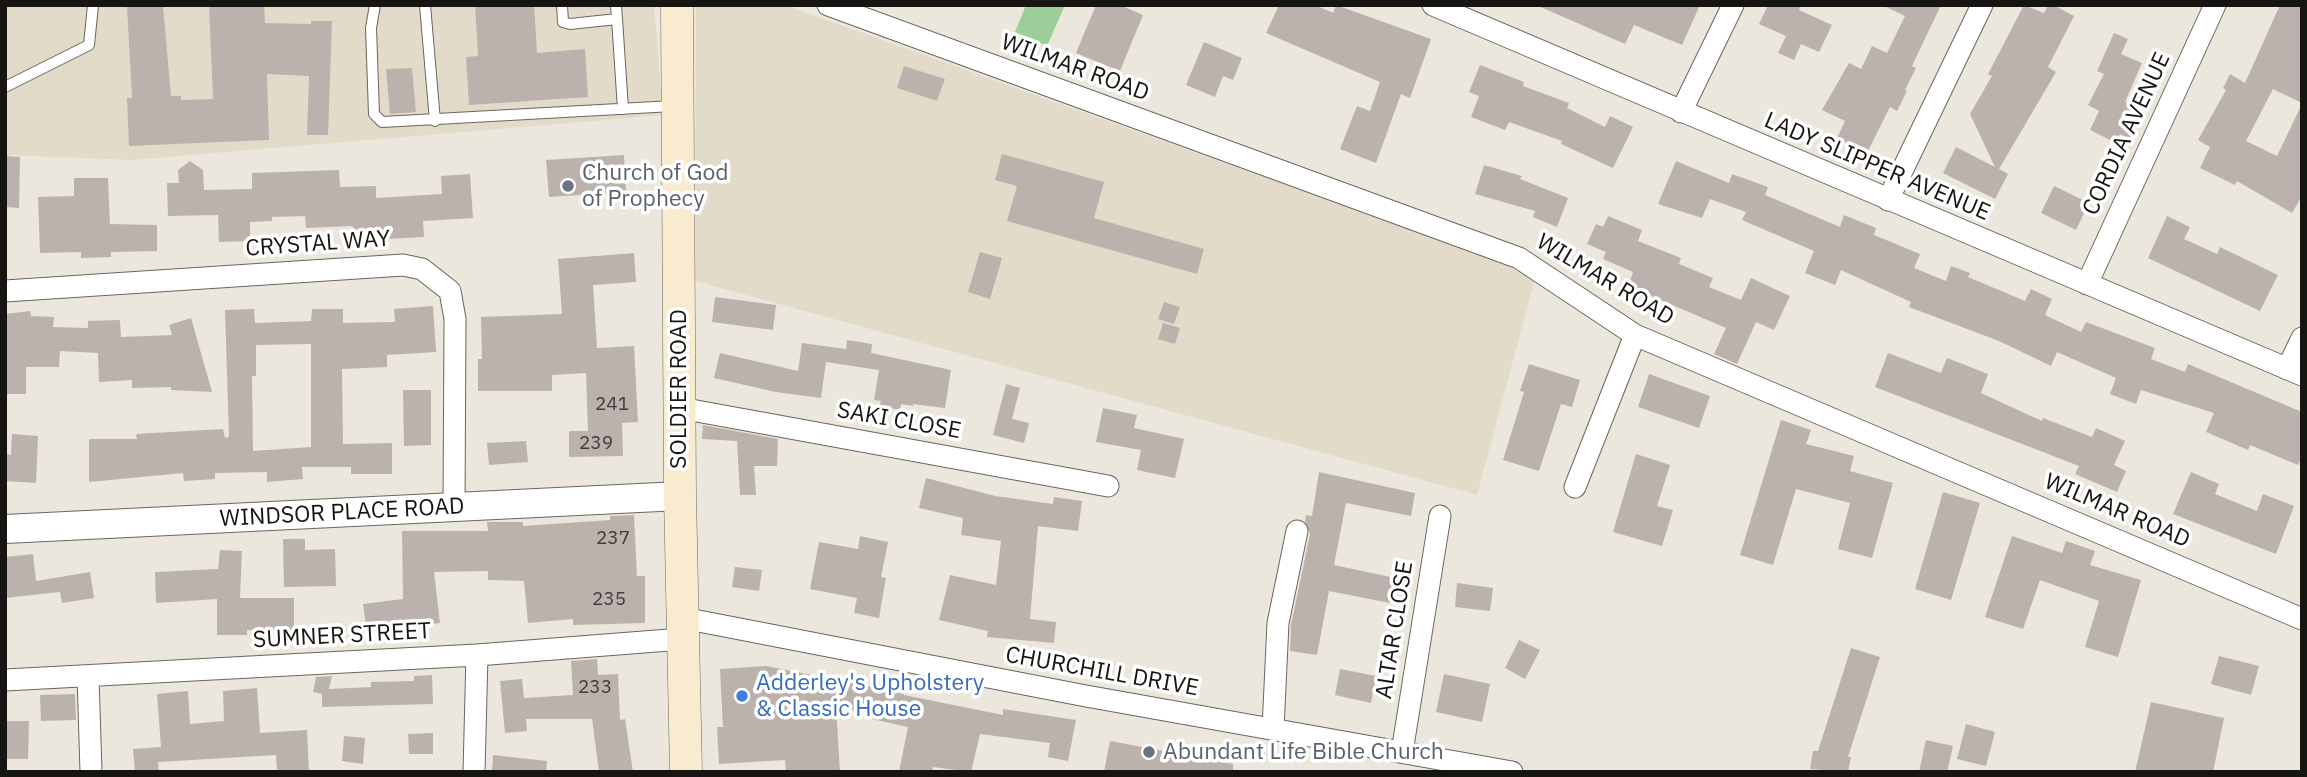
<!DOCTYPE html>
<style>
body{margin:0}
#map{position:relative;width:2307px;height:777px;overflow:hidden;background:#ebe7dd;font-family:"IBM Plex Sans",sans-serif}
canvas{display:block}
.frame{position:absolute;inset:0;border:7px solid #171512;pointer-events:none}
</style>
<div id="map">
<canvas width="2307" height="777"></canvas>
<div class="frame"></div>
</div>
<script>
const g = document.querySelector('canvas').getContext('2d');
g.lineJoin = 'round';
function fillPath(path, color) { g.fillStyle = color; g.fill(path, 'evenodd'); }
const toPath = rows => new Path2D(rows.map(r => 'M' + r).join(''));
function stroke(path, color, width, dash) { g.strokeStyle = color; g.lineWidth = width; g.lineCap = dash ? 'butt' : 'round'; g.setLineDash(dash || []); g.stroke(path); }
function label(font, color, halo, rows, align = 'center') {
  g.font = font + ' "IBM Plex Sans",sans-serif'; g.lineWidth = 7; g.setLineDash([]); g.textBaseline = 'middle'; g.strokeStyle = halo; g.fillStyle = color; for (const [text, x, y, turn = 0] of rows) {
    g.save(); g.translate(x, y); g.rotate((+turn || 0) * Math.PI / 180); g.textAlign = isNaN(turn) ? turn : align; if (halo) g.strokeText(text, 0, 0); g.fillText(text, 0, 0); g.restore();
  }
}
fillPath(toPath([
 [5,5,654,5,663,115,132,160,5,155],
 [696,5,785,5,1494,260,1535,279,1477,495,695,281]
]), '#e3dbca');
fillPath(toPath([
 [1026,5,1065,5,1047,46,1015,32]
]), '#9cce99');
fillPath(toPath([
 [209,5,264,5,265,23,311,24,311,21,332,21,328,135,307,135,309,76,267,74,269,140,129,146,127,98,132,98,127,6,163,6,171,96,181,96,181,100,213,99],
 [475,5,534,5,537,53,585,49,588,97,469,105,466,57,478,56],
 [1096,5,1120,5,1143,15,1120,71,1076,53],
 [1279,5,1315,5,1333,13,1336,5,1431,39,1410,98,1401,94,1376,163,1340,149,1357,106,1370,111,1380,82,1266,33],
 [1536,5,1700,5,1682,45,1634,25,1625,44],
 [1768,5,1801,5,1799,10,1832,25,1819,52,1801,44,1794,60,1778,53,1786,36,1759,24],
 [1882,5,1941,5,1912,66,1916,68,1905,90,1907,91,1897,111,1890,107,1867,153,1837,138,1845,121,1822,110,1849,63,1861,69,1872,46,1887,53,1905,16],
 [2024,5,2044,13,2048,5,2053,5,2074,16,2048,67,2056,72,1999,169,2008,174,1995,199,1943,173,1956,147,1995,167,1970,114,1992,76,1988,74],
 [2280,5,2302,5,2302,103,2273,89,2246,141,2277,156,2302,104,2302,196,2292,213,2237,181,2235,185,2200,168,2210,147,2198,140,2226,90,2223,88,2230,74,2245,83],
 [2114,33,2128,39,2121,54,2142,63,2125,102,2134,106,2126,120,2137,125,2130,139,2120,134,2116,143,2090,130,2099,111,2088,105,2104,74,2097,71],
 [1204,42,1242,58,1233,80,1223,76,1215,97,1186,85],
 [1480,65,1524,82,1523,86,1569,103,1567,108,1605,127,1610,116,1633,127,1613,168,1561,144,1562,141,1509,122,1505,130,1471,117,1479,96,1469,92],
 [904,66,945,79,937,101,897,88],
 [412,68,416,112,390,114,386,69],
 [1002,154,1104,182,1094,218,1204,249,1197,274,1007,221,1017,186,995,180],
 [624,155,626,192,549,197,546,160],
 [5,156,20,157,19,208,5,207],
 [190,161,203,170,204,190,252,189,252,173,339,170,340,187,376,186,376,198,442,194,441,176,470,174,473,218,423,221,424,237,389,239,389,235,353,237,353,226,306,228,305,216,272,217,272,221,250,222,250,241,219,242,218,215,168,216,167,183,179,183,178,170],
 [1676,161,1729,183,1732,174,1768,187,1765,195,1840,227,1844,215,1876,228,1874,235,1920,254,1914,268,1946,281,1951,266,1970,273,1968,277,2025,301,2031,289,2052,299,2045,315,2081,332,2086,322,2155,348,2151,359,2185,372,2188,364,2302,412,2302,456,2298,465,2250,445,2248,450,2206,432,2214,413,2141,390,2136,404,2110,394,2116,378,2057,352,2051,366,1999,341,1909,307,1911,302,1841,270,1835,285,1805,273,1814,251,1742,220,1746,212,1710,199,1702,218,1658,204],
 [1484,165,1522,176,1520,179,1568,198,1557,227,1533,217,1535,211,1475,194],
 [74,178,108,178,110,224,157,225,157,251,111,252,111,257,81,258,81,252,40,253,38,197,74,196],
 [2054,186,2089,203,2076,230,2041,213],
 [1608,216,1642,230,1638,241,1681,258,1679,264,1713,278,1709,287,1741,300,1751,278,1790,296,1774,330,1756,322,1737,364,1714,354,1726,328,1628,286,1633,272,1603,259,1606,252,1587,244,1596,224,1603,227],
 [2167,216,2190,227,2184,239,2217,254,2220,247,2278,275,2260,311,2148,258],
 [980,252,1002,258,990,299,968,292],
 [634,253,636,282,593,285,597,348,634,346,638,422,622,423,623,456,569,457,569,431,588,431,586,373,552,375,552,391,478,391,478,359,482,359,481,317,562,314,558,259],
 [715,297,776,305,773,330,712,322],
 [1164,302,1180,307,1174,324,1158,319],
 [433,306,436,352,387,355,387,367,342,369,343,444,392,443,392,474,351,474,351,467,302,467,303,479,267,482,267,472,215,473,215,479,184,481,183,473,89,482,89,439,137,439,136,434,223,429,225,438,229,437,225,310,254,309,255,323,311,321,312,309,343,309,343,323,395,322,394,309],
 [311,344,311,447,253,451,252,376,256,376,256,345],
 [30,311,31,316,54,317,53,327,88,328,88,321,120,320,121,337,172,335,169,325,191,318,212,392,171,390,171,387,132,388,132,380,99,382,98,353,60,351,59,367,26,367,26,394,5,394,5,314],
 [1163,323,1180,328,1175,344,1158,339],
 [847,340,872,344,871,353,951,370,945,408,913,404,913,406,901,404,900,410,879,406,881,401,874,400,879,370,826,362,821,398,776,392,714,378,720,353,798,371,802,343,846,349],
 [1888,353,1941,373,1947,358,1988,374,1981,393,2042,421,2043,418,2092,437,2096,428,2125,441,2114,465,2126,471,2117,492,2075,474,2079,466,1875,387],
 [1529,364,1580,380,1572,407,1561,404,1539,471,1503,460,1524,392,1520,391],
 [1649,374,1710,396,1699,428,1638,407],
 [1006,384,1020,388,1012,419,1029,423,1024,443,993,435],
 [403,390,431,390,431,445,404,446],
 [1103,408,1137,415,1134,428,1184,439,1175,478,1137,470,1141,450,1096,442],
 [1781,420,1811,430,1806,444,1854,456,1850,471,1893,483,1872,558,1838,549,1850,503,1796,489,1773,565,1740,555],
 [703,425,778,439,777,466,754,466,756,495,740,495,737,441,702,439],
 [12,434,38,436,36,483,5,481,5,454,11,455],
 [526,441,528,462,489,465,487,443],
 [1636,454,1670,465,1657,506,1673,510,1662,546,1613,532],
 [1319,472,1415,493,1411,516,1346,503,1334,565,1395,578,1390,603,1329,591,1317,655,1290,651,1291,625,1310,534,1305,521,1306,515,1312,516],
 [2191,472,2219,484,2215,494,2257,511,2263,494,2294,506,2276,554,2173,514],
 [926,478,995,496,1053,504,1054,497,1082,501,1078,531,1038,526,1030,619,1056,622,1054,643,987,637,988,631,939,620,950,575,996,585,1001,541,961,535,963,518,919,508],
 [1943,492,1980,503,1951,600,1915,589],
 [634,515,637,576,645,576,645,623,573,625,573,619,528,623,524,581,488,580,488,571,434,572,440,623,367,632,363,604,403,599,402,531,488,531,487,522,523,522,523,526,610,520,610,516],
 [860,536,888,542,881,577,886,578,879,618,854,613,857,598,810,589,819,542,858,549],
 [2012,536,2062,553,2066,541,2095,551,2090,565,2141,580,2118,657,2085,647,2099,601,2040,580,2023,629,1985,617],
 [283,539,305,539,305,550,335,549,336,586,284,587],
 [220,550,242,551,240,598,294,598,294,630,247,630,247,635,217,635,217,599,156,603,155,572,218,569],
 [33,554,36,581,90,572,94,598,62,603,60,592,5,598,5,557],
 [735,567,762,570,759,591,732,587],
 [1457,583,1493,588,1490,611,1455,607],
 [1519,640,1540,650,1525,679,1505,668],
 [1851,648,1880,657,1848,757,1851,757,1848,772,1810,769,1813,751,1818,751],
 [2219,656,2259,666,2251,695,2211,684],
 [597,659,598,675,618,674,620,720,625,719,633,772,599,772,592,719,526,719,527,731,505,733,500,681,522,679,524,698,573,695,571,661],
 [766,666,879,688,880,680,906,685,904,695,1003,715,1003,709,1076,720,1068,761,1048,757,1050,743,980,734,971,772,933,767,932,772,899,772,908,727,872,719,873,714,836,706,840,772,786,772,785,760,719,764,717,727,723,727,720,669],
 [1340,669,1376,676,1371,703,1335,695],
 [1444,674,1490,684,1482,722,1436,712],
 [432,675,433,704,322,707,322,694,313,692,316,677,332,676,329,689,371,687,371,682,414,681,414,676],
 [257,688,260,733,307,730,309,772,277,772,276,755,158,762,159,772,135,772,133,749,161,747,157,694,188,691,190,724,224,721,223,691],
 [75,694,76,720,41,721,40,695],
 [2151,702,2224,718,2213,772,2135,772],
 [5,721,29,721,28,759,5,759],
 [1966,724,1995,732,1986,766,1957,759],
 [433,733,433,754,409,754,408,734],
 [344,736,365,738,363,764,342,761],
 [1926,740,1953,746,1947,772,1919,772],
 [1110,741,1233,764,1233,772,1104,772],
 [493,755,547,761,546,772,492,772]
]), '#bcb2ad');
const service = toPath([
 [375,5,371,28,374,114,382,122,673,106],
 [425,5,435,121],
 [562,5,563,22,570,24,617,19,616,5],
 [617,19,623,109],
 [5,87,89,45,93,5]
]);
const minor = toPath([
 [828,5,1519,258,1635,335,2302,619],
 [1433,5,2302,375],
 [1681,112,1733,5],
 [1888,200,1982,5],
 [2087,284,2215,5],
 [5,291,403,265,422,269,450,291,455,319,454,508],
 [2287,369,2302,338],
 [680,408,1108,486],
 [1575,487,1635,335],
 [683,618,1086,696,1512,772],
 [88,676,91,772],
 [5,680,477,655,682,639],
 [1273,729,1278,623,1297,531],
 [1402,752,1440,516],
 [474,772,477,655]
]);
const tertiary = toPath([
 [5,529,680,496]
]);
const secondary = toPath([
 [677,5,680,496,686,772]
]);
stroke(service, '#6a665e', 12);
stroke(minor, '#6a665e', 23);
stroke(tertiary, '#6a665e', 30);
stroke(secondary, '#6a665e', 33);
stroke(service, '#fff', 10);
stroke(minor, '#fff', 21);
stroke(tertiary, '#fff', 28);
stroke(secondary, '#f9ebcf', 32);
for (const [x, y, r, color] of [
 [568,186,7,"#6b7280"],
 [742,696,7,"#3f7fe0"],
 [1149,752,7,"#6b7280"]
]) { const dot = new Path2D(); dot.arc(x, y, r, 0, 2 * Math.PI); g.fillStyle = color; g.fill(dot); stroke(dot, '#fff', 2.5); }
label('19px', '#403c39', null, [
 ["241",612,405],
 ["239",596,444],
 ["237",613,539],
 ["235",609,600],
 ["233",595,688]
]);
label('23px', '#171512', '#fff', [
 ["WILMAR ROAD",1075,68,20],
 ["CORDIA AVENUE",2127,134,-65],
 ["LADY SLIPPER AVENUE",1877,167,23],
 ["CRYSTAL WAY",318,244,-4],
 ["WILMAR ROAD",1605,280,31],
 ["SOLDIER ROAD",679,389,-90],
 ["SAKI CLOSE",899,421,10],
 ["WILMAR ROAD",2117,511,23],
 ["WINDSOR PLACE ROAD",342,513,-3],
 ["ALTAR CLOSE",1395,630,-81],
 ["SUMNER STREET",342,636,-3],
 ["CHURCHILL DRIVE",1102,672,10]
]);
label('23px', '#5b616d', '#fff', [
 ["Church of God",582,173],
 ["of Prophecy",582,199],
 ["Abundant Life Bible Church",1163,752]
], 'left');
label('23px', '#366cbe', '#fff', [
 ["Adderley's Upholstery",756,683],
 ["& Classic House",756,709]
], 'left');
</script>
